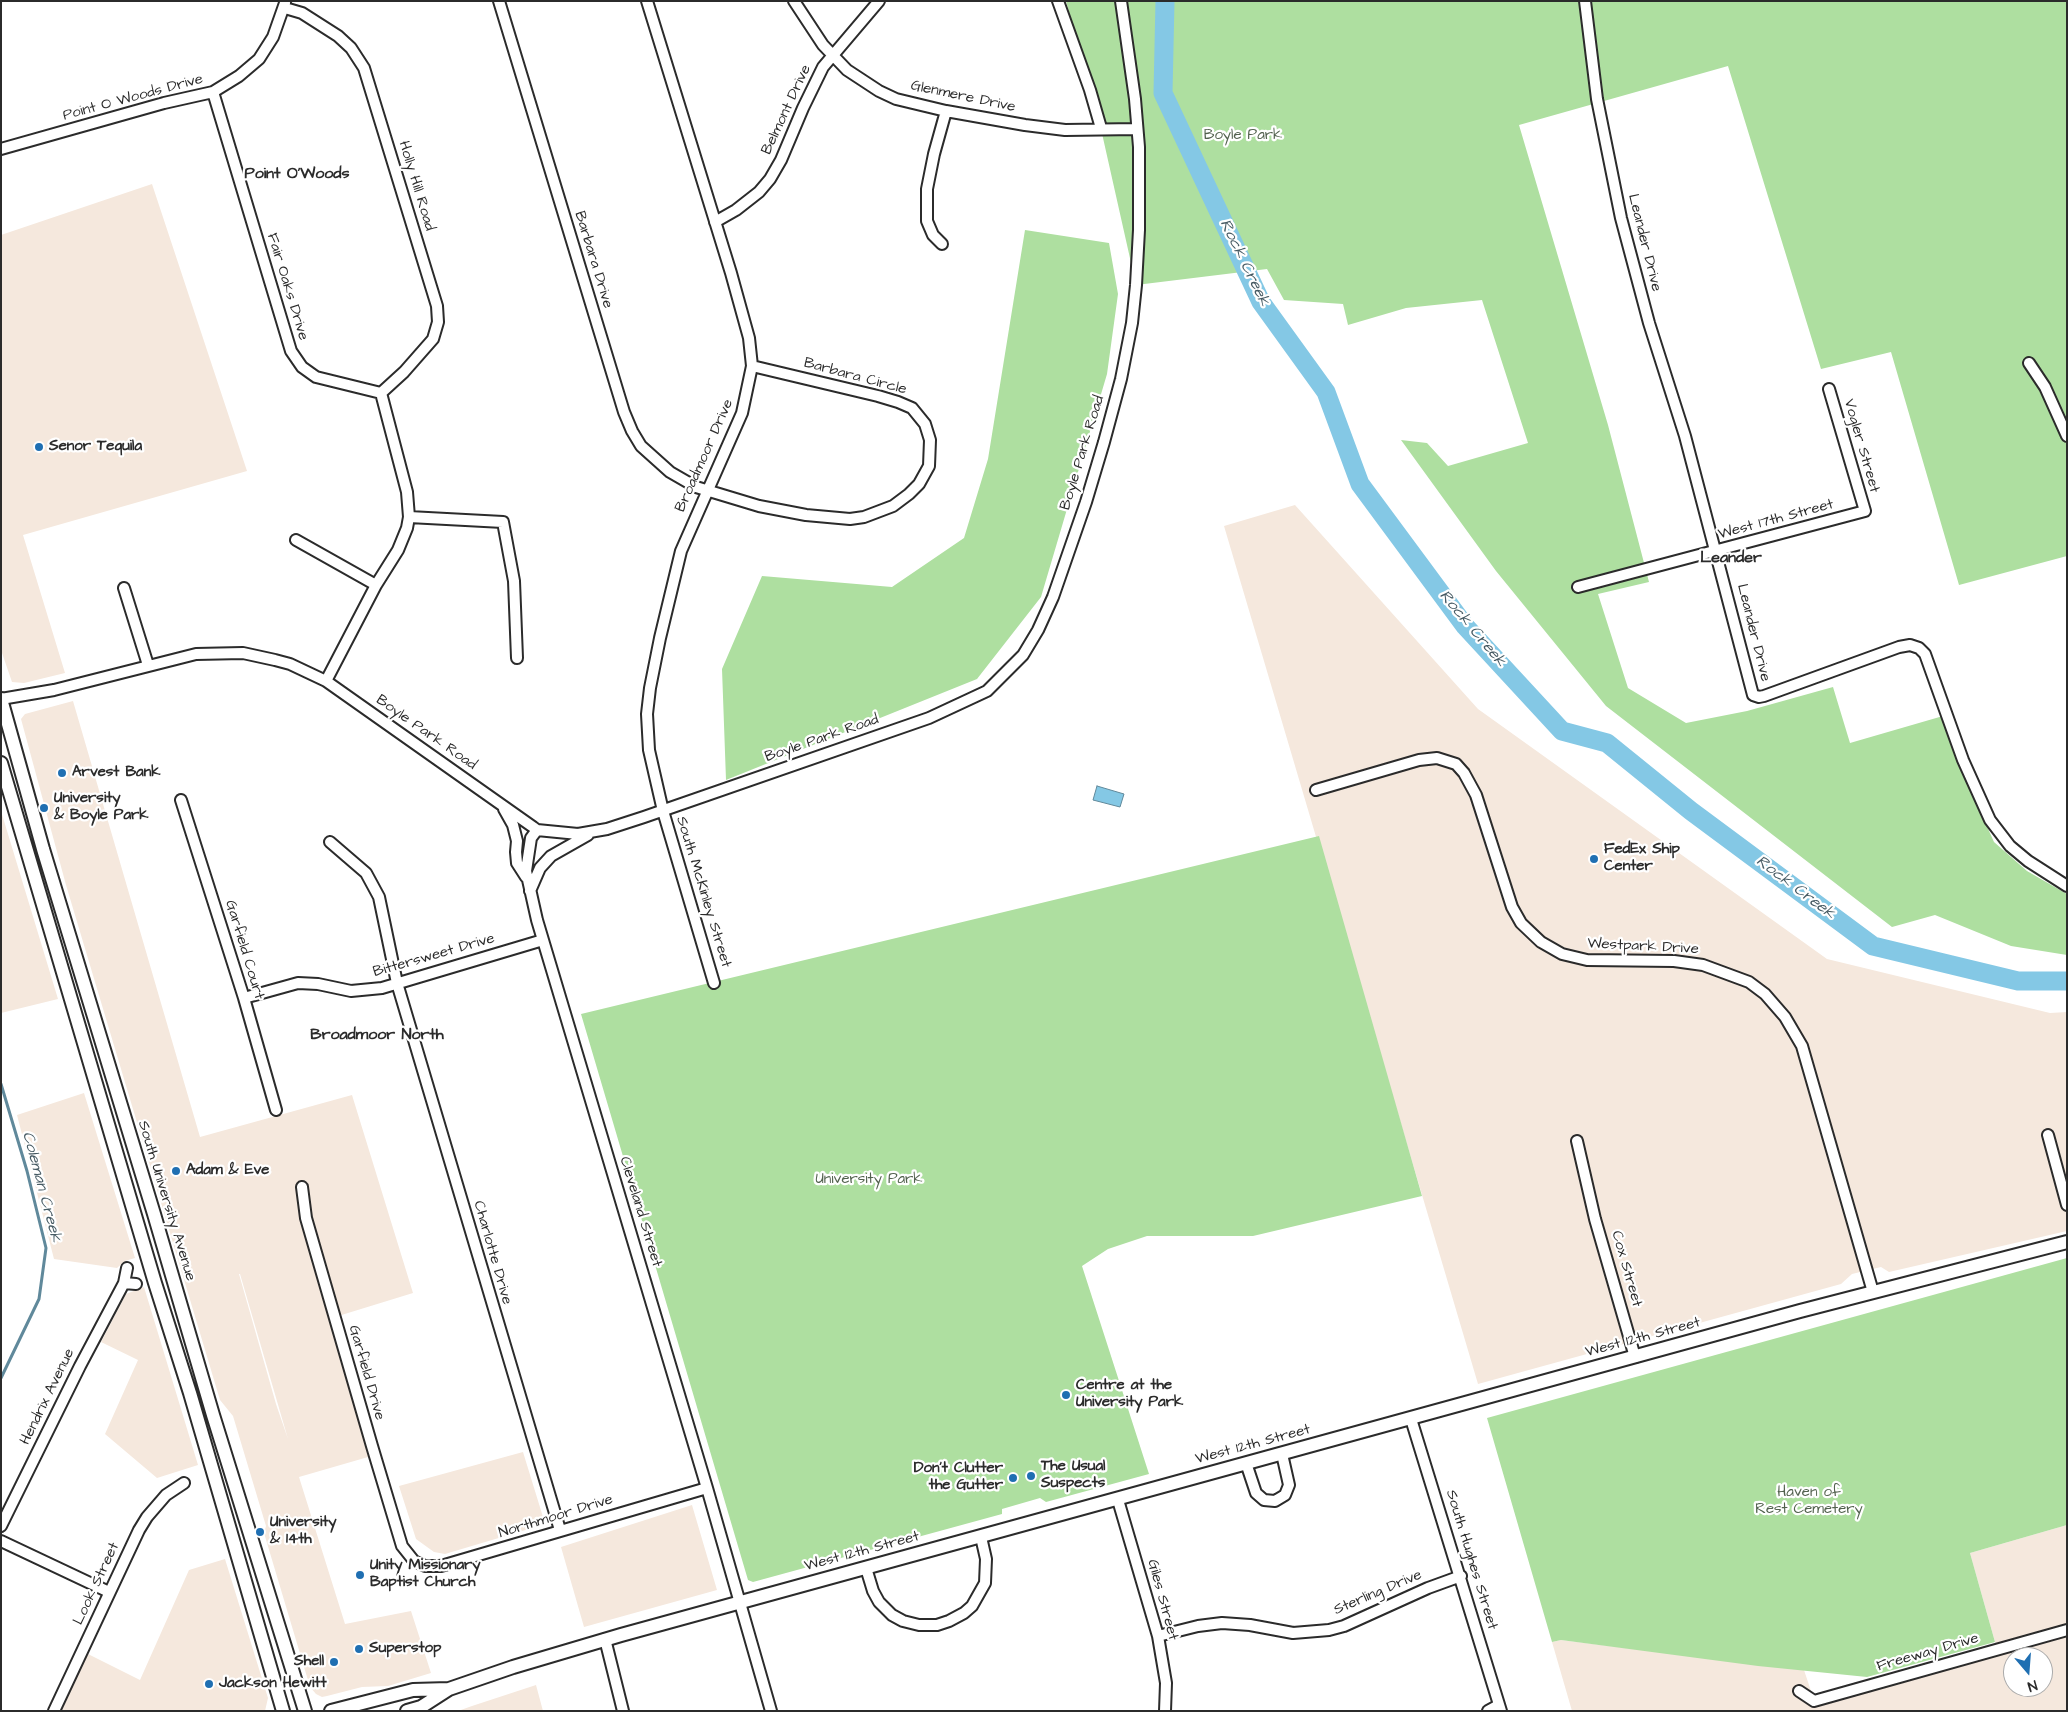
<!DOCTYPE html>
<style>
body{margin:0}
#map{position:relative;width:2068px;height:1712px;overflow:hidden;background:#fff;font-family:"Architects Daughter",sans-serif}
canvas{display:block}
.frame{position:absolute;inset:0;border:2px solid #2b2b2b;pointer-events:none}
.north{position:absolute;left:2003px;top:1647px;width:50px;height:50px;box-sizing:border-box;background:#fff;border:1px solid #aaa;border-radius:50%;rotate:162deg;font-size:14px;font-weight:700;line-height:20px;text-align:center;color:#2b2b2b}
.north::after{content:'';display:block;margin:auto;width:18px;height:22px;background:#1f6fb2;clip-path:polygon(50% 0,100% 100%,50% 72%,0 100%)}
</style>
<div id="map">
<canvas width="2068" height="1712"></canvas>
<div class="frame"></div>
<div class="north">N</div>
</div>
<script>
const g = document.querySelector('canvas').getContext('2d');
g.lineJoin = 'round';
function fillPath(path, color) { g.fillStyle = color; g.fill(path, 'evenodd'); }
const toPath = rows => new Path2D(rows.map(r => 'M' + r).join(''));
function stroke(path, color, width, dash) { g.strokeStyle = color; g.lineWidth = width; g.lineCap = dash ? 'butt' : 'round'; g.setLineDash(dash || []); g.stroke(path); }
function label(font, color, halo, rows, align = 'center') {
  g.font = font + ' "Architects Daughter",sans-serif'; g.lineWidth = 4.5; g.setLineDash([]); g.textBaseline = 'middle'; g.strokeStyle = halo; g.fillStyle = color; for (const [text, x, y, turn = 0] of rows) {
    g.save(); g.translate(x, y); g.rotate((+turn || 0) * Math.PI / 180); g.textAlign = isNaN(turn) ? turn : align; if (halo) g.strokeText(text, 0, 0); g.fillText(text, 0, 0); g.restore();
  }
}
fillPath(toPath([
 [152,184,247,471,23,535,65,673,24,683,12,682,1,650,1,235],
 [1295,505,1478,709,1827,959,2050,1013,2067,1012,2067,1231,1889,1272,1881,1267,1852,1274,1841,1284,1478,1384,1224,526],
 [73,701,200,1137,352,1095,413,1293,335,1317,375,1455,299,1477,345,1624,411,1611,431,1673,388,1686,362,1687,327,1696,322,1697,316,1694,310,1687,264,1533,266,1526,233,1416,220,1400,66,885,21,719,25,714],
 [239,1274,240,1274,288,1439,276,1404],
 [1,811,58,999,1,1013],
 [84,1093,135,1258,125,1261,117,1268,54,1259,17,1115],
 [144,1287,198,1465,157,1478,105,1434,138,1360,101,1342,126,1294],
 [523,1452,543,1517,539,1526,445,1554,434,1552,416,1539,399,1486],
 [692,1505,717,1590,584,1627,561,1547],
 [2067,1525,2067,1711,1572,1711,1552,1642,1561,1640,1804,1670,1814,1700,1997,1649,1970,1553],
 [2013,1657,2043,1657,2043,1687,2013,1687],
 [225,1559,268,1698,265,1711,60,1711,88,1654,140,1680,189,1570],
 [536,1685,543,1711,458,1711,472,1706]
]), '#f5e8dd');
fillPath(toPath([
 [1066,1,2067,1,2067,556,1959,585,1891,352,1821,369,1728,66,1519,125,1608,425,1649,582,1598,594,1628,688,1686,723,1747,711,1833,687,1850,743,1943,716,1966,780,1994,842,2027,871,2067,894,2067,955,2011,946,1935,915,1892,927,1606,706,1496,571,1401,440,1427,443,1448,466,1528,443,1482,300,1406,308,1348,325,1343,304,1284,300,1267,269,1136,285,1101,129],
 [1025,230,1109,243,1118,294,1107,374,1041,597,977,679,726,780,722,669,762,576,892,587,964,538,988,459],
 [1319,836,1422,1196,1253,1236,1147,1236,1108,1249,1082,1266,1149,1474,1046,1502,1040,1498,1002,1509,1002,1514,753,1582,748,1580,581,1014],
 [2067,1258,2067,1525,1970,1553,1995,1642,1867,1677,1758,1666,1561,1640,1552,1642,1487,1418]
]), '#aedfa0');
const water = toPath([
 [1097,786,1124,794,1120,807,1093,800,1097,786]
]);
fillPath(water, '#84c8e5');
stroke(water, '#60899b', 1);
stroke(toPath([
 [1,1084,27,1171,46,1248,39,1299,1,1378]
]), '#60899b', 3);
stroke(toPath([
 [1165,1,1163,93,1261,302,1326,392,1360,484,1465,626,1562,731,1607,743,1691,811,1873,946,2018,981,2067,981]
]), '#84c8e5', 19);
const minor = toPath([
 [499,1,624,412,632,431,641,446,670,472,696,487,759,506,806,515,850,519,864,517,893,506,909,494,919,484,929,466,930,440,925,424,912,408,898,402,878,396,752,366],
 [647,1,731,273,749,338,752,366,742,413,681,551,660,638,650,688,647,714,649,750,663,811,714,983],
 [794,1,823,45,847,70,879,91,896,99,946,111,1025,125,1065,130,1137,129],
 [1058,1,1090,90,1101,128],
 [1585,1,1597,99,1621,218,1649,323,1685,436,1753,695,1759,697,1764,696,1899,647,1910,645,1919,648,1925,654,1963,760,1990,820,2010,846,2028,861,2067,886],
 [285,8,302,13,338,36,351,48,364,68,437,306,438,322,433,339,404,372,381,393],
 [213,92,291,351,302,367,316,377,381,393],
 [1,149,164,103,213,92,239,76,259,59,273,37,285,3],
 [715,222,736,210,759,192,770,179,781,160,803,108,823,67,879,1],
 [942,244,933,235,927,221,927,189,934,154,946,111],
 [2029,363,2045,387,2067,436],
 [409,517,503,522,514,581,517,658],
 [296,540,376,585],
 [1578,587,1865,511,1829,389],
 [124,588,148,665],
 [326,681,376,585,398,550,407,528,409,517,407,492,381,393],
 [1,699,54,690,196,654,243,653,275,660,290,664,326,681,533,827,537,830,578,834,607,829,644,817,929,718,987,691,1023,655,1038,630,1053,597,1086,502,1104,442,1121,379,1132,323,1136,285,1139,230,1139,147,1135,99,1121,1],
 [1316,790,1419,760,1437,758,1456,764,1464,773,1476,795,1512,907,1521,923,1541,942,1562,954,1587,960,1674,961,1703,965,1749,982,1765,994,1785,1017,1802,1046,1873,1292],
 [181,800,244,998,276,1110],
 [504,809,513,825,517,841,516,852,517,863,526,877],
 [537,830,531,838,526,871,537,920,707,1488,771,1711],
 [330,842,366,873,379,897,397,983,560,1530],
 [530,891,540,868,551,856,588,835],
 [244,998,298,983,318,984,351,991,382,988,543,940],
 [2048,1135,2067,1205],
 [1577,1141,1595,1219,1635,1357],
 [302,1187,306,1218,372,1446,402,1546,414,1561,425,1566,441,1566,707,1488],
 [124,1283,136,1284],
 [1411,1419,1501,1711],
 [1246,1463,1256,1493,1264,1500,1275,1501,1285,1495,1289,1485,1282,1454],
 [1118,1500,1158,1636,1166,1683,1165,1711],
 [1,1526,80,1366,124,1283,127,1268],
 [1,1541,109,1592],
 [866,1568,873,1591,879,1602,892,1615,903,1621,919,1625,937,1625,949,1621,964,1613,972,1606,985,1583,986,1559,981,1537],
 [1158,1636,1198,1626,1222,1623,1250,1625,1293,1633,1329,1630,1344,1626,1428,1588,1461,1576],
 [605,1639,623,1711],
 [1799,1691,1814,1701,2067,1630],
 [54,1711,139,1530,147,1517,166,1495,184,1483],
 [1488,1711,1499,1705]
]);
const major = toPath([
 [1,699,43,849,154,1214,213,1415,305,1711],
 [1,763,155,1283,190,1393,283,1711],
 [331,1711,413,1690,449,1689],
 [407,1711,421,1707,449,1689,513,1667,621,1635,1800,1311,2067,1242]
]);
stroke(minor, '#2b2b2b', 14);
stroke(major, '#2b2b2b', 16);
stroke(minor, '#fff', 10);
stroke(major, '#fff', 12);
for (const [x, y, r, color] of [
 [39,447,5,"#1f6fb2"],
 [62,773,5,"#1f6fb2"],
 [44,808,5,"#1f6fb2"],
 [1594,859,5,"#1f6fb2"],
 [176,1171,5,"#1f6fb2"],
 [1066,1395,5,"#1f6fb2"],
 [1031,1476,5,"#1f6fb2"],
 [1013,1478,5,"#1f6fb2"],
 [260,1532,5,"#1f6fb2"],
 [360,1575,5,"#1f6fb2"],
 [359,1649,5,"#1f6fb2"],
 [334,1662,5,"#1f6fb2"],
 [209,1684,5,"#1f6fb2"]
]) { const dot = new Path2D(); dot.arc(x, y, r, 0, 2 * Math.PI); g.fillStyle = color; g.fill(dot); stroke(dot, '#fff', 2); }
label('15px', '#2b2b2b', '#fff', [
 ["Glenmere Drive",963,97,12],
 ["Point O Woods Drive",133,98,-15],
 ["Belmont Drive",787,110,-65],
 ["Holly Hill Road",416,186,73],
 ["Leander Drive",1644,243,76],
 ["Barbara Drive",593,260,73],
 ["Fair Oaks Drive",287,287,73],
 ["Barbara Circle",855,377,15],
 ["Vogler Street",1861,446,74],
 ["Boyle Park Road",1083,453,-73],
 ["Broadmoor Drive",705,456,-66],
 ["West 17th Street",1776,520,-15],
 ["Leander Drive",1753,633,76],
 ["Boyle Park Road",426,733,35],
 ["Boyle Park Road",822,739,-19],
 ["South McKinley Street",703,892,73],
 ["Westpark Drive",1643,947,3],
 ["Garfield Court",244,950,73],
 ["Bittersweet Drive",434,956,-16],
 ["South University Avenue",166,1201,73],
 ["Cleveland Street",640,1212,73],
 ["Charlotte Drive",492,1253,74],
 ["Cox Street",1626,1269,74],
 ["West 12th Street",1643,1338,-15],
 ["Garfield Drive",366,1373,74],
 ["Hendrix Avenue",48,1397,-64],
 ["West 12th Street",1253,1445,-15],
 ["Northmoor Drive",556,1517,-17],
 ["West 12th Street",862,1552,-15],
 ["South Hughes Street",1471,1560,73],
 ["Look Street",97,1584,-65],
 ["Sterling Drive",1378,1593,-23],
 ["Giles Street",1162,1600,75],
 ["Freeway Drive",1928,1653,-16]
]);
label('15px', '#52614e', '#fff', [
 ["Boyle Park",1243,136],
 ["University Park",869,1180],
 ["Haven of",1809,1493],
 ["Rest Cemetery",1809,1510]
]);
label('bold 15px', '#2b2b2b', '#fff', [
 ["Senor Tequila",49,447],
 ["Arvest Bank",72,773],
 ["University",54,799],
 ["& Boyle Park",54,816],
 ["FedEx Ship",1604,850],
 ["Center",1604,867],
 ["Adam & Eve",186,1171],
 ["Centre at the",1076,1386],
 ["University Park",1076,1403],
 ["The Usual",1041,1467],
 ["Suspects",1041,1484],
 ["Don't Clutter",1003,1469,"right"],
 ["the Gutter",1003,1486,"right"],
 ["University",270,1523],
 ["& 14th",270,1540],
 ["Unity Missionary",370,1566],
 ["Baptist Church",370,1583],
 ["Superstop",369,1649],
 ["Shell",324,1662,"right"],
 ["Jackson Hewitt",219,1684]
], 'left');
label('bold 16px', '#2b2b2b', '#fff', [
 ["Point O'Woods",297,175],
 ["Leander",1731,559],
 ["Broadmoor North",377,1036]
]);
label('italic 16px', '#465a63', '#fff', [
 ["Rock Creek",1244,263,64],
 ["Rock Creek",1472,629,50],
 ["Rock Creek",1795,888,37],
 ["Coleman Creek",41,1187,75]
]);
</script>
